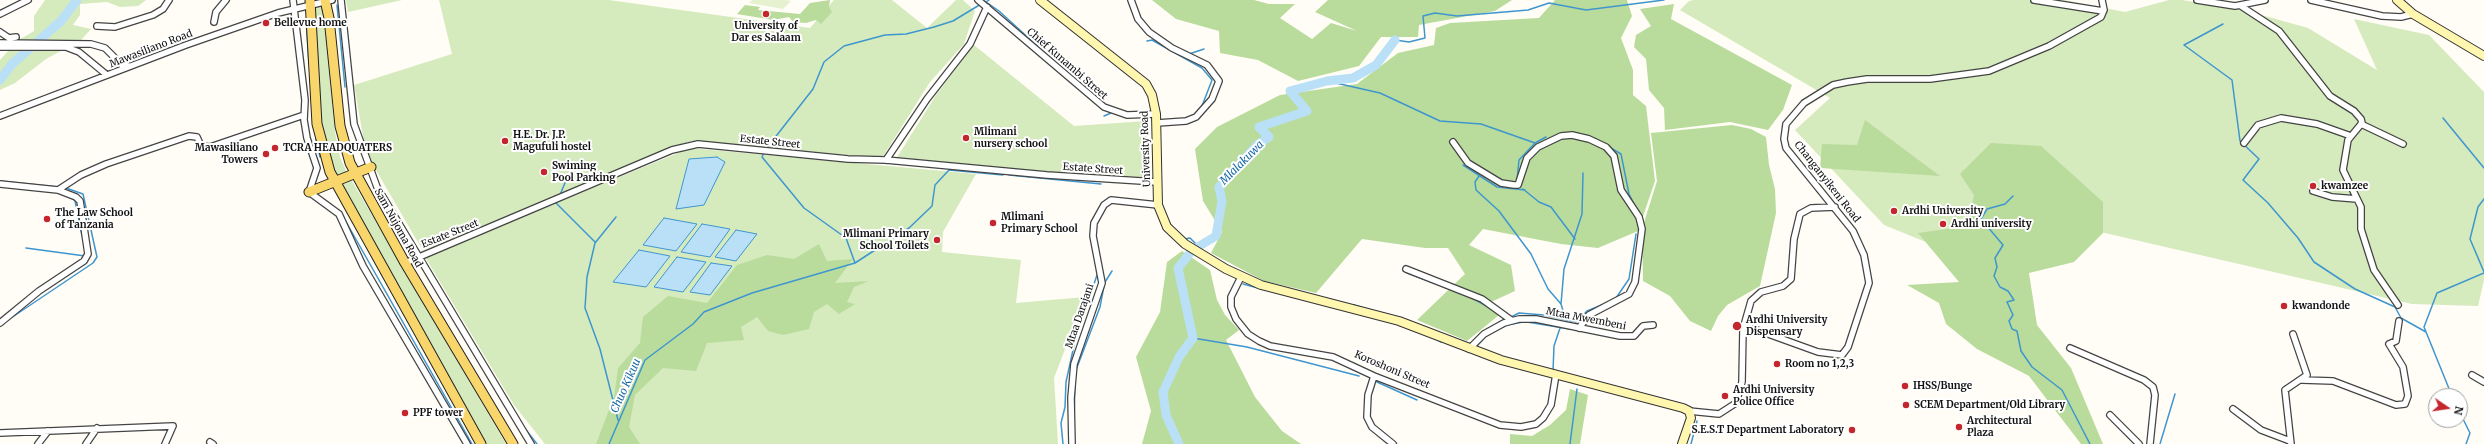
<!DOCTYPE html>
<style>
body{margin:0}
#map{position:relative;width:2484px;height:444px;overflow:hidden;background:#fffdf5;font-family:Merriweather,serif}
canvas{display:block}
.north{position:absolute;left:2428px;top:388px;width:40px;height:40px;box-sizing:border-box;background:#fff;border:1px solid #a0a0a0;border-radius:50%;rotate:103deg;font-size:11px;font-weight:700;line-height:16px;text-align:center;color:#111}
.north::after{content:'';display:block;margin:auto;width:14px;height:18px;background:#c4262e;clip-path:polygon(50% 0,100% 100%,50% 72%,0 100%)}
</style>
<div id="map">
<canvas width="2484" height="444"></canvas>
<div class="north">N</div>
</div>
<script>
const g = document.querySelector('canvas').getContext('2d');
g.lineJoin = 'round';
function fillPath(path, color) { g.fillStyle = color; g.fill(path, 'evenodd'); }
const toPath = rows => new Path2D(rows.map(r => 'M' + r).join(''));
function stroke(path, color, width, dash) { g.strokeStyle = color; g.lineWidth = width; g.lineCap = dash ? 'butt' : 'round'; g.setLineDash(dash || []); g.stroke(path); }
function label(font, color, halo, rows, align = 'center') {
  g.font = font + ' Merriweather,serif'; g.lineWidth = 4; g.setLineDash([]); g.textBaseline = 'middle'; g.strokeStyle = halo; g.fillStyle = color; for (const [text, x, y, turn = 0] of rows) {
    g.save(); g.translate(x, y); g.rotate((+turn || 0) * Math.PI / 180); g.textAlign = isNaN(turn) ? turn : align; if (halo) g.strokeText(text, 0, 0); g.fillText(text, 0, 0); g.restore();
  }
}
fillPath(toPath([
 [45,0,146,0,138,6,120,7,107,2,80,4,80,15,73,25,91,29,81,40,46,59,15,83,0,90,0,60,17,41,34,31,34,16],
 [346,0,402,0,348,12],
 [439,0,609,0,810,28,834,0,892,0,927,28,956,0,963,0,975,11,964,44,930,82,882,158,691,141,423,251,366,153,354,85,452,54],
 [1694,0,2064,0,2125,12,2169,0,2182,0,2240,9,2308,28,2377,70,2354,19,2429,35,2484,92,2484,280,2478,306,2412,304,2027,215,1948,251,1884,225,1795,130,1830,98,1680,10,1689,1],
 [318,7,323,7,335,132,340,157,347,173,337,178,323,133,313,10],
 [974,45,1074,126,1146,121,1149,181,896,159,936,95],
 [690,148,976,174,943,232,942,252,1021,260,1016,303,1085,297,1054,378,1058,444,545,444,514,405,425,257],
 [342,179,352,181,506,444,486,444,378,261,340,187]
]), '#d5ebbd');
fillPath(toPath([
 [830,0,829,7,832,12,821,24,816,20,806,23,793,22,789,17,773,20,737,14,745,5,760,7,758,10,800,14,810,3],
 [1152,0,1254,0,1269,4,1295,4,1280,18,1312,39,1331,23,1357,31,1315,12,1328,0,1512,0,1495,11,1419,25,1418,37,1381,37,1359,66,1298,81,1258,60,1220,53,1219,31,1176,19],
 [1555,0,1627,0,1632,16,1621,38,1633,70,1633,95,1646,106,1655,181,1638,231,1598,248,1561,244,1483,229,1469,245,1511,265,1515,291,1491,302,1499,315,1467,341,1417,320,1465,274,1448,248,1425,248,1362,239,1316,293,1264,281,1211,253,1222,232,1203,201,1195,149,1217,127,1280,95,1357,84,1398,53,1434,45,1436,28,1450,23,1539,18],
 [1674,4,1671,19,1792,85,1783,110,1768,130,1730,122,1665,130,1664,108,1649,90,1646,59,1634,47,1636,35,1651,26,1640,9],
 [1865,120,1940,176,1820,168,1822,144,1857,145],
 [1732,125,1751,129,1766,137,1769,165,1775,189,1776,213,1760,286,1727,305,1718,316,1711,331,1690,321,1670,296,1643,281,1642,229,1657,181,1651,133],
 [1991,143,2041,146,2103,202,2103,233,2074,262,2029,273,2037,325,2071,368,2103,444,2081,444,2029,376,1977,349,1946,324,1939,303,1907,285,1959,282,1918,233,1967,226,1974,195,1960,174],
 [819,244,827,261,853,259,835,283,869,281,854,287,847,302,855,304,839,314,827,304,814,312,809,329,783,335,768,331,757,317,741,327,744,340,707,343,696,371,663,368,635,395,629,427,640,444,596,444,614,397,618,368,640,343,643,317,668,296,707,303,737,265,767,255,794,259],
 [1182,251,1210,270,1217,300,1225,315,1239,330,1226,340,1255,397,1282,431,1301,444,1142,444,1151,411,1136,357,1160,312,1167,262],
 [1570,389,1588,395,1580,444,1510,444,1510,434,1532,436,1550,425,1566,410]
]), '#b9dc9c');
fillPath(toPath([
 [752,0,786,0,791,1,783,9,749,3]
]), '#e6f2cf');
const water = toPath([
 [717,157,725,162,704,205,676,209,689,159,717,157],
 [664,218,697,224,676,251,643,245,664,218],
 [702,224,730,229,710,257,681,252,702,224],
 [736,230,757,234,736,261,715,257,736,230],
 [639,250,670,256,646,287,613,282,639,250],
 [677,257,706,262,683,292,654,287,677,257],
 [711,263,732,266,710,295,690,292,711,263]
]);
fillPath(water, '#b9e0f7');
stroke(water, '#3f96cf', 1);
stroke(toPath([
 [983,0,999,11,1056,63],
 [986,2,989,0],
 [337,5,345,87],
 [306,19,309,64],
 [2223,24,2184,45,2232,80,2240,141,2259,159,2243,180,2268,203,2298,238,2314,262,2355,289,2395,307,2401,318,2426,332],
 [1395,40,1409,42,1425,38,1423,16,1435,13,1457,16,1528,10,1549,3,1586,10,1664,0],
 [1147,41,1152,40,1202,68,1212,80,1202,106],
 [1189,54,1204,49],
 [1327,81,1380,93,1440,121,1481,124,1535,143],
 [1104,116,1111,113],
 [2443,118,2484,168],
 [1594,138,1621,154,1629,194,1635,206],
 [316,139,320,157],
 [766,149,813,89,824,62,844,46,885,35,906,34,934,27,953,21,981,4],
 [764,153,762,157,804,208,846,238,855,263],
 [1463,165,1497,187,1525,190],
 [1009,175,1101,184],
 [1479,176,1475,182,1476,190,1499,211,1531,254,1548,289,1561,304],
 [1517,180,1519,160,1535,143,1546,137],
 [0,181,58,187],
 [1493,182,1500,185],
 [1523,189,1539,202,1551,207,1575,239],
 [560,195,567,178],
 [2013,196,2005,204,1987,209,1981,219,2003,245,1995,258,1997,267,1994,276,2000,287,2008,291,2014,300,2007,302,2013,315,2009,321,2012,329,2017,331,2021,351,2032,367,2062,390,2090,444],
 [71,197,75,201,82,235],
 [2484,199,2478,207,2470,239,2484,272],
 [555,202,595,242],
 [341,213,472,444],
 [616,217,595,243,587,277,585,308,600,349,618,420],
 [1185,239,1190,238,1202,250],
 [26,248,85,256],
 [1407,273,1450,289],
 [1105,282,1112,271],
 [1243,284,1258,288],
 [1472,298,1492,309],
 [1616,298,1629,279,1636,234],
 [1354,305,1371,310],
 [1511,317,1519,313,1544,315,1576,322,1587,311,1609,302],
 [1566,320,1561,304,1564,269,1582,214,1583,173],
 [5,322,93,263,97,257,83,194,66,188],
 [1527,322,1570,329],
 [1491,327,1505,319,1499,315],
 [1491,333,1507,325,1523,322],
 [1193,338,1247,347,1359,376],
 [1436,339,1441,342],
 [1476,347,1486,336],
 [1076,370,1100,307,1104,286],
 [1553,371,1554,346,1560,328],
 [1377,382,1417,400],
 [2452,396,2424,327,2437,293,2484,273],
 [2460,413,2470,433,2466,444],
 [1074,421,1075,383],
 [523,426,537,444],
 [609,444,645,360,693,324,704,312,752,293,855,263,909,228,932,206,935,185,949,170,1003,175],
 [1063,444,1061,423,1065,407,1066,382,1075,341,1097,275],
 [1570,444,1577,389],
 [1691,444,1697,421],
 [2160,444,2175,394]
]), '#3f96cf', 1.5);
stroke(toPath([
 [0,80,12,64,61,21,77,0],
 [1196,248,1216,236,1222,201,1219,187,1257,145,1269,137,1259,127,1307,111,1290,91,1327,81,1353,78,1376,65,1395,40],
 [1179,444,1166,415,1163,392,1179,357,1193,338,1178,268,1190,253]
]), '#b9e0f7', 9);
const street = toPath([
 [293,0,305,100,304,120,307,138,317,168,309,192,339,214,363,266,467,444],
 [341,0,354,124,377,187,531,444],
 [978,0,1104,107,1127,115,1156,114],
 [1131,0,1138,19,1149,32,1172,48,1207,65,1219,81,1212,99,1196,117,1186,121,1157,123],
 [2034,0,2103,11],
 [2197,0,2235,6,2265,0],
 [2311,0,2382,16,2401,17,2413,14],
 [2241,6,2279,31,2330,96,2354,111,2361,119,2362,123,2348,140,2343,170,2361,207,2361,229,2374,270,2398,305],
 [0,14,28,0],
 [214,22,216,12,226,0],
 [97,26,115,27,153,15,163,9,169,0],
 [0,32,9,38,16,37],
 [0,43,91,44,105,48,122,65,128,66],
 [0,47,66,47,79,52,107,75],
 [0,116,186,45,278,13,332,0],
 [2361,124,2403,144],
 [1453,142,1468,163,1501,183,1514,185,1518,185,1527,158,1538,147,1561,136,1572,135,1589,139,1606,147,1614,156,1621,190,1639,217,1642,229,1635,282,1629,294,1589,315,1579,328],
 [2244,143,2258,125,2281,118,2317,124,2351,136],
 [886,160,927,99,970,44,987,7],
 [0,184,58,190,76,197,80,201,88,254,84,261,39,291,0,323],
 [58,190,81,175,106,164,189,136,197,137,201,146,210,147,304,115],
 [2313,191,2332,197,2357,199],
 [405,263,672,150,698,144,848,159,886,160,1047,175,1157,182],
 [1406,269,1482,299,1511,320],
 [1241,277,1231,297,1231,307,1236,319,1248,334,1259,341,1270,346,1333,357,1374,376,1500,425,1521,427,1536,424,1543,418,1551,405,1556,374],
 [1746,326,1818,352,1842,355,1848,347,1869,283,1864,255,1853,231,1786,148,1784,139,1786,124,1804,103,1833,85,1847,82,1867,79,1930,79,1989,71,2049,46,2101,17,2104,10,2102,0],
 [2070,348,2144,380,2153,387,2155,395,2150,444],
 [1469,349,1484,334,1504,323,1519,319,1536,319,1620,336,1634,336,1643,326,1653,325],
 [2472,375,2484,382],
 [1374,376,1368,395,1367,417,1372,427,1393,444],
 [2302,380,2333,381,2396,405,2405,404,2408,396,2403,367,2389,344,2396,341,2399,321],
 [2233,409,2261,430,2290,441],
 [1689,411,1719,414,1736,403,1742,382,1743,329,1751,301,1761,292,1783,286,1791,279,1794,239,1800,214,1811,208,1835,207],
 [2110,415,2139,444],
 [0,433,173,426,165,444],
 [210,442,213,444],
 [38,444,48,431],
 [86,444,97,428],
 [1072,444,1071,398,1074,364,1102,283,1093,236,1094,223,1104,205,1111,200,1158,205],
 [2291,444,2285,390,2307,375,2293,334]
]);
const secondary = toPath([
 [1040,0,1146,84,1152,95,1156,114,1158,205,1167,227,1185,244,1226,269,1261,285,1399,321,1501,360,1683,408,1689,411,1691,418,1682,444],
 [2397,0,2413,14,2484,56]
]);
const primary = toPath([
 [310,0,317,124,330,172,481,444],
 [325,0,329,18,340,126,350,163,405,263,513,444],
 [309,192,371,167]
]);
stroke(street, '#444', 8);
stroke(secondary, '#333', 10);
stroke(primary, '#222', 11);
stroke(street, '#fff', 5.5);
stroke(secondary, '#fff6b0', 8);
stroke(primary, '#f9d66b', 9);
for (const [x, y, r, color] of [
 [766,14,4,"#c4262e"],
 [266,23,4,"#c4262e"],
 [966,138,4,"#c4262e"],
 [505,141,4,"#c4262e"],
 [275,148,4,"#c4262e"],
 [266,154,4,"#c4262e"],
 [544,172,4,"#c4262e"],
 [2313,186,4,"#c4262e"],
 [1894,211,4,"#c4262e"],
 [47,219,4,"#c4262e"],
 [993,223,4,"#c4262e"],
 [1943,224,4,"#c4262e"],
 [937,240,4,"#c4262e"],
 [2284,306,4,"#c4262e"],
 [1737,326,5,"#c4262e"],
 [1777,364,4,"#c4262e"],
 [1905,386,4,"#c4262e"],
 [1725,396,4,"#c4262e"],
 [1906,405,4,"#c4262e"],
 [405,413,4,"#c4262e"],
 [1959,427,4,"#c4262e"],
 [1852,430,4,"#c4262e"]
]) { const dot = new Path2D(); dot.arc(x, y, r, 0, 2 * Math.PI); g.fillStyle = color; g.fill(dot); stroke(dot, '#fff', 1.5); }
label('bold 10px', '#111', '#fff', [
 ["Bellevue home",274,23],
 ["University of",766,26,"center"],
 ["Dar es Salaam",766,38,"center"],
 ["Mlimani",974,132],
 ["nursery school",974,144],
 ["H.E. Dr. J.P.",513,135],
 ["Magufuli hostel",513,147],
 ["Mawasiliano",258,148,"right"],
 ["Towers",258,160,"right"],
 ["TCRA HEADQUATERS",283,148],
 ["Swiming",552,166],
 ["Pool Parking",552,178],
 ["kwamzee",2321,186],
 ["Ardhi University",1902,211],
 ["The Law School",55,213],
 ["of Tanzania",55,225],
 ["Mlimani",1001,217],
 ["Primary School",1001,229],
 ["Ardhi university",1951,224],
 ["Mlimani Primary",929,234,"right"],
 ["School Toilets",929,246,"right"],
 ["kwandonde",2292,306],
 ["Ardhi University",1746,320],
 ["Dispensary",1746,332],
 ["Room no 1,2,3",1785,364],
 ["IHSS/Bunge",1913,386],
 ["Ardhi University",1733,390],
 ["Police Office",1733,402],
 ["SCEM Department/Old Library",1914,405],
 ["PPF tower",413,413],
 ["Architectural",1967,421],
 ["Plaza",1967,433],
 ["S.E.S.T Department Laboratory",1844,430,"right"]
], 'left');
label('10px', '#111', '#fff', [
 ["Mawasiliano Road",151,49,-21],
 ["Chief Kunambi Street",1067,64,41],
 ["Estate Street",770,142,6],
 ["University Road",1146,149,-92],
 ["Estate Street",1093,169,4],
 ["Changanyikeni Road",1827,182,52],
 ["Sam Nujoma Road",398,228,61],
 ["Estate Street",450,234,-22],
 ["Mtaa Darajani",1080,316,-71],
 ["Mtaa Mwembeni",1586,319,11],
 ["Koroshoni Street",1392,370,23]
]);
label('italic 11px', '#1768a6', '#fff', [
 ["Mlalakuwa",1242,163,-45],
 ["Chuo Kikuu",626,386,-66]
]);
</script>
